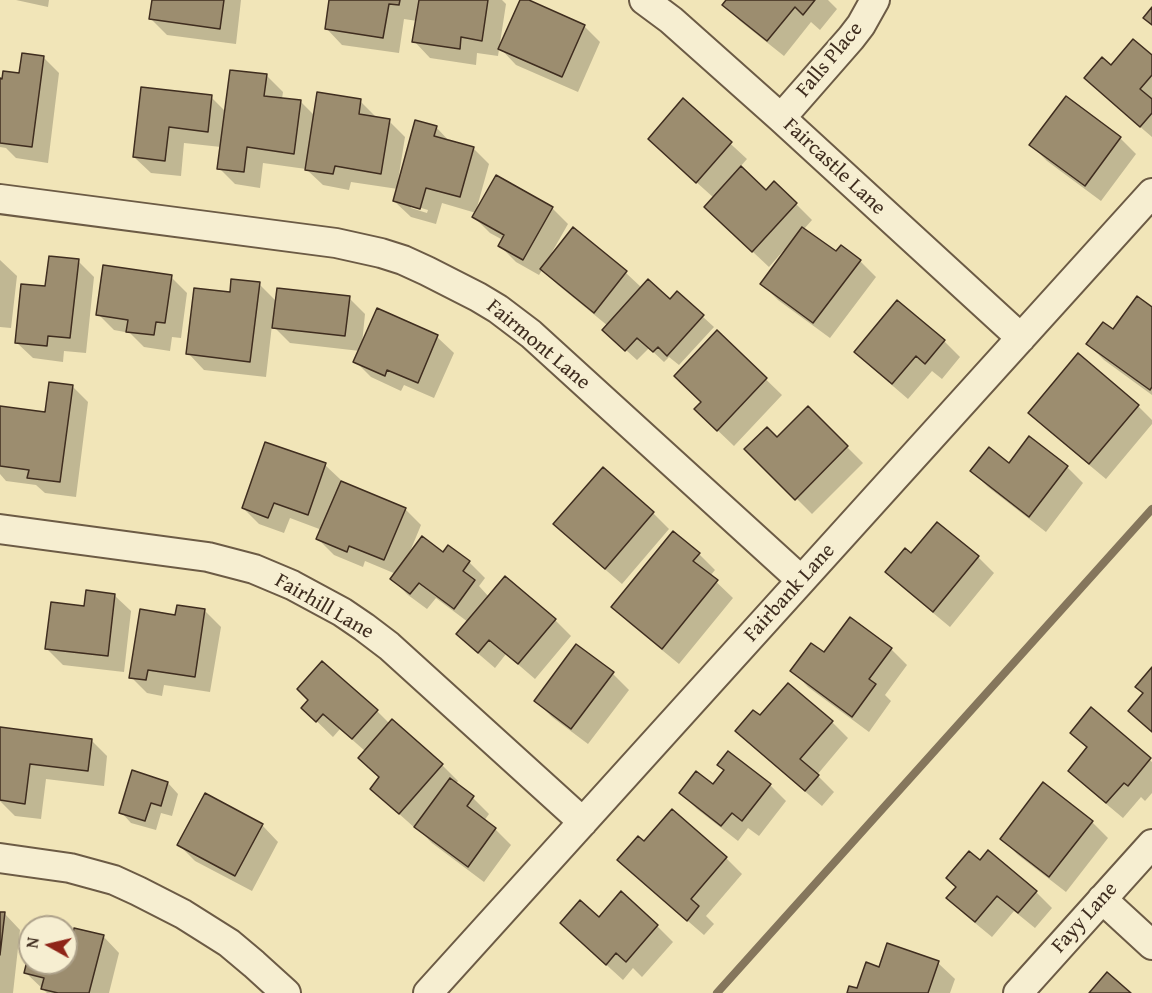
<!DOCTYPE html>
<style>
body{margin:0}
#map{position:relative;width:1152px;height:993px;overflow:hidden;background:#f1e5b8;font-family:"Gentium Book Plus",serif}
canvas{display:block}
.north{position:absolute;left:18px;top:915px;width:60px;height:60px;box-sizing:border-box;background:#f6eed1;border:2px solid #ada18a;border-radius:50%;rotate:278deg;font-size:16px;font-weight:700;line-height:24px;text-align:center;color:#3f2d1f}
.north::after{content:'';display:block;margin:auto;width:21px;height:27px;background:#8f2418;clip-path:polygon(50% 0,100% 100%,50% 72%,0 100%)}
</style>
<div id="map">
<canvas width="1152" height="993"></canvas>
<div class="north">N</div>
</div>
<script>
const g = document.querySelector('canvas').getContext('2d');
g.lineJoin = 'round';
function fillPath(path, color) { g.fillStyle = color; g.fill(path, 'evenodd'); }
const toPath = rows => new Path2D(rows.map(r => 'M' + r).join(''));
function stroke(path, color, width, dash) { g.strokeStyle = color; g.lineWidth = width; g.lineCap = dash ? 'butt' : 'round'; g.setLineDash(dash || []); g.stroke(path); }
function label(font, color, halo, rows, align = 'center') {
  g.font = font + ' "Gentium Book Plus",serif'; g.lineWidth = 4.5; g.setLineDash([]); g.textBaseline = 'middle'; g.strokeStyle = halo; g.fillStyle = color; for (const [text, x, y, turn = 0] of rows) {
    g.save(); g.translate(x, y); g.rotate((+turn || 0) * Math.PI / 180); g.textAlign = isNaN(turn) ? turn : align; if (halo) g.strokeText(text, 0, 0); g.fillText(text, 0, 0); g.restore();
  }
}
fillPath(toPath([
 [16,0,49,0,48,7],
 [154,0,241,0,236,44,167,35,151,19],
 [331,0,502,0,506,4,498,56,477,53,476,65,430,58,414,41,417,21,404,19,399,53,342,45,326,28],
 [521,0,526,0,584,26,600,42,578,92,516,65,500,48],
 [728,0,828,0,837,9,820,30,811,22,784,56,740,21,724,5],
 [43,57,59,73,48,163,16,158,6,148,0,147,0,80,20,75],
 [1152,57,1152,137,1102,94,1086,78,1111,67],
 [267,76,283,92,282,99,301,102,315,116,360,101,376,117,389,121,405,137,398,181,400,181,436,127,450,142,473,148,489,164,476,211,552,208,568,224,551,254,553,255,573,230,626,273,642,288,670,301,677,293,714,327,679,365,669,357,664,362,649,348,637,360,615,340,608,326,558,285,542,270,539,275,516,262,500,246,503,240,490,233,474,217,476,213,442,203,436,224,411,217,394,201,398,189,351,182,349,190,323,185,306,169,263,163,260,188,235,184,219,168,221,147,184,143,181,176,151,173,134,157,142,89,211,97,226,112],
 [411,205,428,210,427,213,411,208],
 [683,100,747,159,740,167,766,192,775,183,812,220,804,229,836,254,860,261,876,277,830,338,778,300,762,284,786,252,784,250,769,267,722,223,714,198,666,155],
 [1120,138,1136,154,1101,201,1047,161,1031,145],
 [0,260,17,276,11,328,0,327],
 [78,261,94,277,86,353,64,351,63,362,33,358,16,342,46,288],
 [171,277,187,293,181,338,172,337,170,351,144,347,130,333,114,330,98,314],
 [259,284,277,302,349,298,365,314,362,344,377,310,437,337,454,353,434,398,404,385,401,391,371,377,355,361,360,351,290,343,272,325,266,377,204,370,188,353,231,294],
 [1152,309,1152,395,1104,360,1088,344],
 [717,332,782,395,734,446,712,425,703,402],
 [944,341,960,357,942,379,932,371,908,399,872,368,856,352],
 [72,386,88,402,76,497,45,493,36,485,6,481,0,474,0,408,47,414],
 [1138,406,1152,420,1152,424,1106,479,1046,429,1030,413],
 [808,408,863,463,812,514,747,449,777,439],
 [1030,438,1067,467,1083,483,1046,532,988,487,972,471,1009,465],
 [266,444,325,465,342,481,341,482,405,509,421,525,409,554,443,554,448,547,469,562,485,578,479,586,489,597,555,620,571,636,535,679,506,654,495,668,474,650,458,634,468,622,436,598,427,609,408,595,392,579,396,574,365,561,363,567,334,555,318,539,322,530,290,518,284,533,259,524,243,508],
 [653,513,669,529,622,584,571,540,555,524],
 [699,554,715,570,710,576,733,598,679,664,629,623,613,607],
 [911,555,978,557,994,573,950,627,903,588,887,572],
 [114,595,131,611,124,672,63,665,47,649],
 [205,611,221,627,210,692,164,685,162,696,147,693,131,677,177,616],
 [891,649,907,665,885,695,891,701,869,732,808,687,792,670,824,654],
 [613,674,629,690,588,744,552,717,536,701],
 [303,708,377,711,390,724,393,721,442,765,458,781,455,785,473,798,489,814,484,821,495,829,511,845,484,882,432,843,417,828,416,829,388,804,381,778,365,751,340,729,333,737],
 [1091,709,1152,762,1152,793,1145,801,1141,797,1123,818,1086,787,1070,771,1088,749,1072,733],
 [760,718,832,722,848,738,817,775,834,792,822,806,753,747,737,731],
 [0,729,91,740,107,756,104,786,46,779,41,819,15,816,0,801],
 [168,783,178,794,172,816,161,813,156,830,131,823,121,812],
 [770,785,786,801,759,836,748,828,738,841,697,809,681,793,713,786],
 [205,795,262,825,278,842,252,891,195,861,179,845],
 [672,811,726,858,742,874,706,916,714,924,704,935,636,876],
 [1092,822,1108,838,1066,892,1018,855,1002,839],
 [980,862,1036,892,1052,908,1035,928,1014,911,992,937,964,914,948,898],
 [0,913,4,913,20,930,13,993,0,993],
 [599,919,657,926,673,942,642,977,633,968,623,980,578,939],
 [66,934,103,936,119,953,109,993,47,993,26,973,30,955,30,963,66,963],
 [938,963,955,979,950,993,848,993,858,990,880,969]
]), '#0003');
stroke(toPath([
 [717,993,1152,509]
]), '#85765c', 8);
const building = toPath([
 [152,0,224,0,220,29,149,19,152,0],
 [329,0,400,0,399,5,389,4,383,38,325,29,329,0],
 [419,0,488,0,482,41,461,37,460,49,412,42,419,0],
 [520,0,529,0,585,25,562,77,498,49,520,0],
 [726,0,815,0,803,15,795,7,767,41,722,5,726,0],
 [1152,7,1152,25,1143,18,1152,7],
 [1133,39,1152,55,1152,75,1140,89,1152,99,1152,113,1140,127,1084,78,1102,57,1111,65,1133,39],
 [22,53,44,56,32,147,0,143,0,78,2,79,3,71,19,73,22,53],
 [230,70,267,74,264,96,301,100,294,154,247,147,244,172,217,169,230,70],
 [141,87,212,95,208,132,169,127,165,161,133,157,141,87],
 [317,92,361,99,359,114,390,119,381,174,335,166,333,174,305,170,317,92],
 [1066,96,1121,137,1085,186,1029,145,1066,96],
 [683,98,732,142,696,183,648,139,683,98],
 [415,120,437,126,434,136,474,147,460,197,426,188,420,209,393,201,415,120],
 [741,166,766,190,774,181,797,203,752,252,704,207,741,166],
 [496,175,553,207,523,260,498,246,504,235,472,217,496,175],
 [573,227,627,271,594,313,540,269,573,227],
 [802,227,836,251,841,245,861,260,813,323,760,284,802,227],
 [49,256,79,259,70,338,48,336,47,346,15,343,21,284,45,286,49,256],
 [103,265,172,275,165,323,156,322,154,335,126,332,128,320,96,315,103,265],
 [231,279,260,282,250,362,186,354,194,288,230,292,231,279],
 [648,279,670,299,677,291,704,315,667,356,658,347,653,352,637,338,625,351,602,330,648,279],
 [277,288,350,296,345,336,272,328,277,288],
 [1137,296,1152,307,1152,387,1150,390,1086,344,1103,322,1113,329,1137,296],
 [897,300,945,340,925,364,916,356,892,384,854,352,897,300],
 [377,308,438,335,418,383,387,370,385,376,353,362,377,308],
 [717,330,767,378,717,431,694,409,701,402,674,376,717,330],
 [1078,353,1139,405,1089,464,1028,413,1078,353],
 [49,382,73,385,60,482,27,478,29,470,0,466,0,406,45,412,49,382],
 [808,406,848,446,795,500,744,449,767,427,777,437,808,406],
 [1029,436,1068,466,1029,517,970,471,989,447,1009,463,1029,436],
 [265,442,326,463,308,515,274,503,268,518,242,508,265,442],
 [603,467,654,512,605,569,553,524,603,467],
 [341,481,406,508,384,560,349,546,347,552,316,539,341,481],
 [937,522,979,556,933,612,885,572,905,548,911,553,937,522],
 [673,531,700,553,693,561,718,580,662,649,611,607,673,531],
 [422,536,443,552,448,545,470,561,463,571,475,580,454,609,419,583,410,594,390,579,422,536],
 [505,576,556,619,518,664,489,640,478,653,456,634,505,576],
 [86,590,115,594,108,656,45,649,51,602,84,606,86,590],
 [177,605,205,609,195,677,148,670,146,680,129,678,140,609,175,615,177,605],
 [850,617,892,648,869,679,876,684,852,717,790,671,811,643,824,652,850,617],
 [576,644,614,672,571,729,534,701,576,644],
 [322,661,378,710,352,739,323,714,316,722,301,708,308,700,297,689,322,661],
 [1152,667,1152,732,1128,711,1143,693,1135,687,1152,667],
 [788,683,833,721,800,759,819,775,805,791,735,731,753,710,760,715,788,683],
 [1091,707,1151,758,1128,786,1124,783,1106,803,1068,771,1087,747,1070,733,1091,707],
 [392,719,443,764,399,814,370,789,379,777,358,758,392,719],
 [0,727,92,739,88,771,30,764,25,804,0,800,0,727],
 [728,751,771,784,742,821,732,813,721,826,679,793,696,771,713,784,724,770,717,765,728,751],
 [132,770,168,782,161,806,151,803,145,821,119,813,132,770],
 [450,778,474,796,467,806,496,828,468,867,414,827,450,778],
 [1043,782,1093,821,1049,877,1000,839,1043,782],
 [205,793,263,824,235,876,177,845,205,793],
 [672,809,727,857,691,899,699,906,687,921,617,860,638,836,644,841,672,809],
 [988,850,1037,891,1018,913,997,896,975,922,946,898,956,887,946,878,969,851,980,860,988,850],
 [621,891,658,925,626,962,616,953,606,965,560,923,580,900,599,917,621,891],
 [0,912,5,912,0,955,0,912],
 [74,928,104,935,89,993,58,993,41,989,44,978,24,973,30,949,30,963,66,963,66,932,73,934,74,928],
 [887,943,939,961,928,993,847,993,849,986,857,988,866,962,879,967,887,943],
 [1107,972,1131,993,1089,993,1107,972]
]);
fillPath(building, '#9c8d6f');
stroke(building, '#3f2d1f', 1.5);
const street = toPath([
 [644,0,671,20,781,118,1021,338],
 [781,118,851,38,861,25,875,0],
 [0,199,336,243,381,253,403,260,427,271,478,297,498,309,531,334,801,580],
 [0,529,208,557,254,569,292,585,342,612,364,627,389,646,583,822],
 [0,858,70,868,114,880,138,891,183,914,229,943,254,964,286,993],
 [1102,899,1152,945],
 [428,993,1152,193],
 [1018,993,1152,844]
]);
stroke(street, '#6c5b45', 32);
stroke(street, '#f6eed1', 28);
label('21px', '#3f2d1f', '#f6eed1', [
 ["Falls Place",830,60,-50],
 ["Faircastle Lane",834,167,43],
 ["Fairmont Lane",538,345,40],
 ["Fairbank Lane",790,593,-48],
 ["Fairhill Lane",324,607,30],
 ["Fayy Lane",1085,918,-48]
]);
</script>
